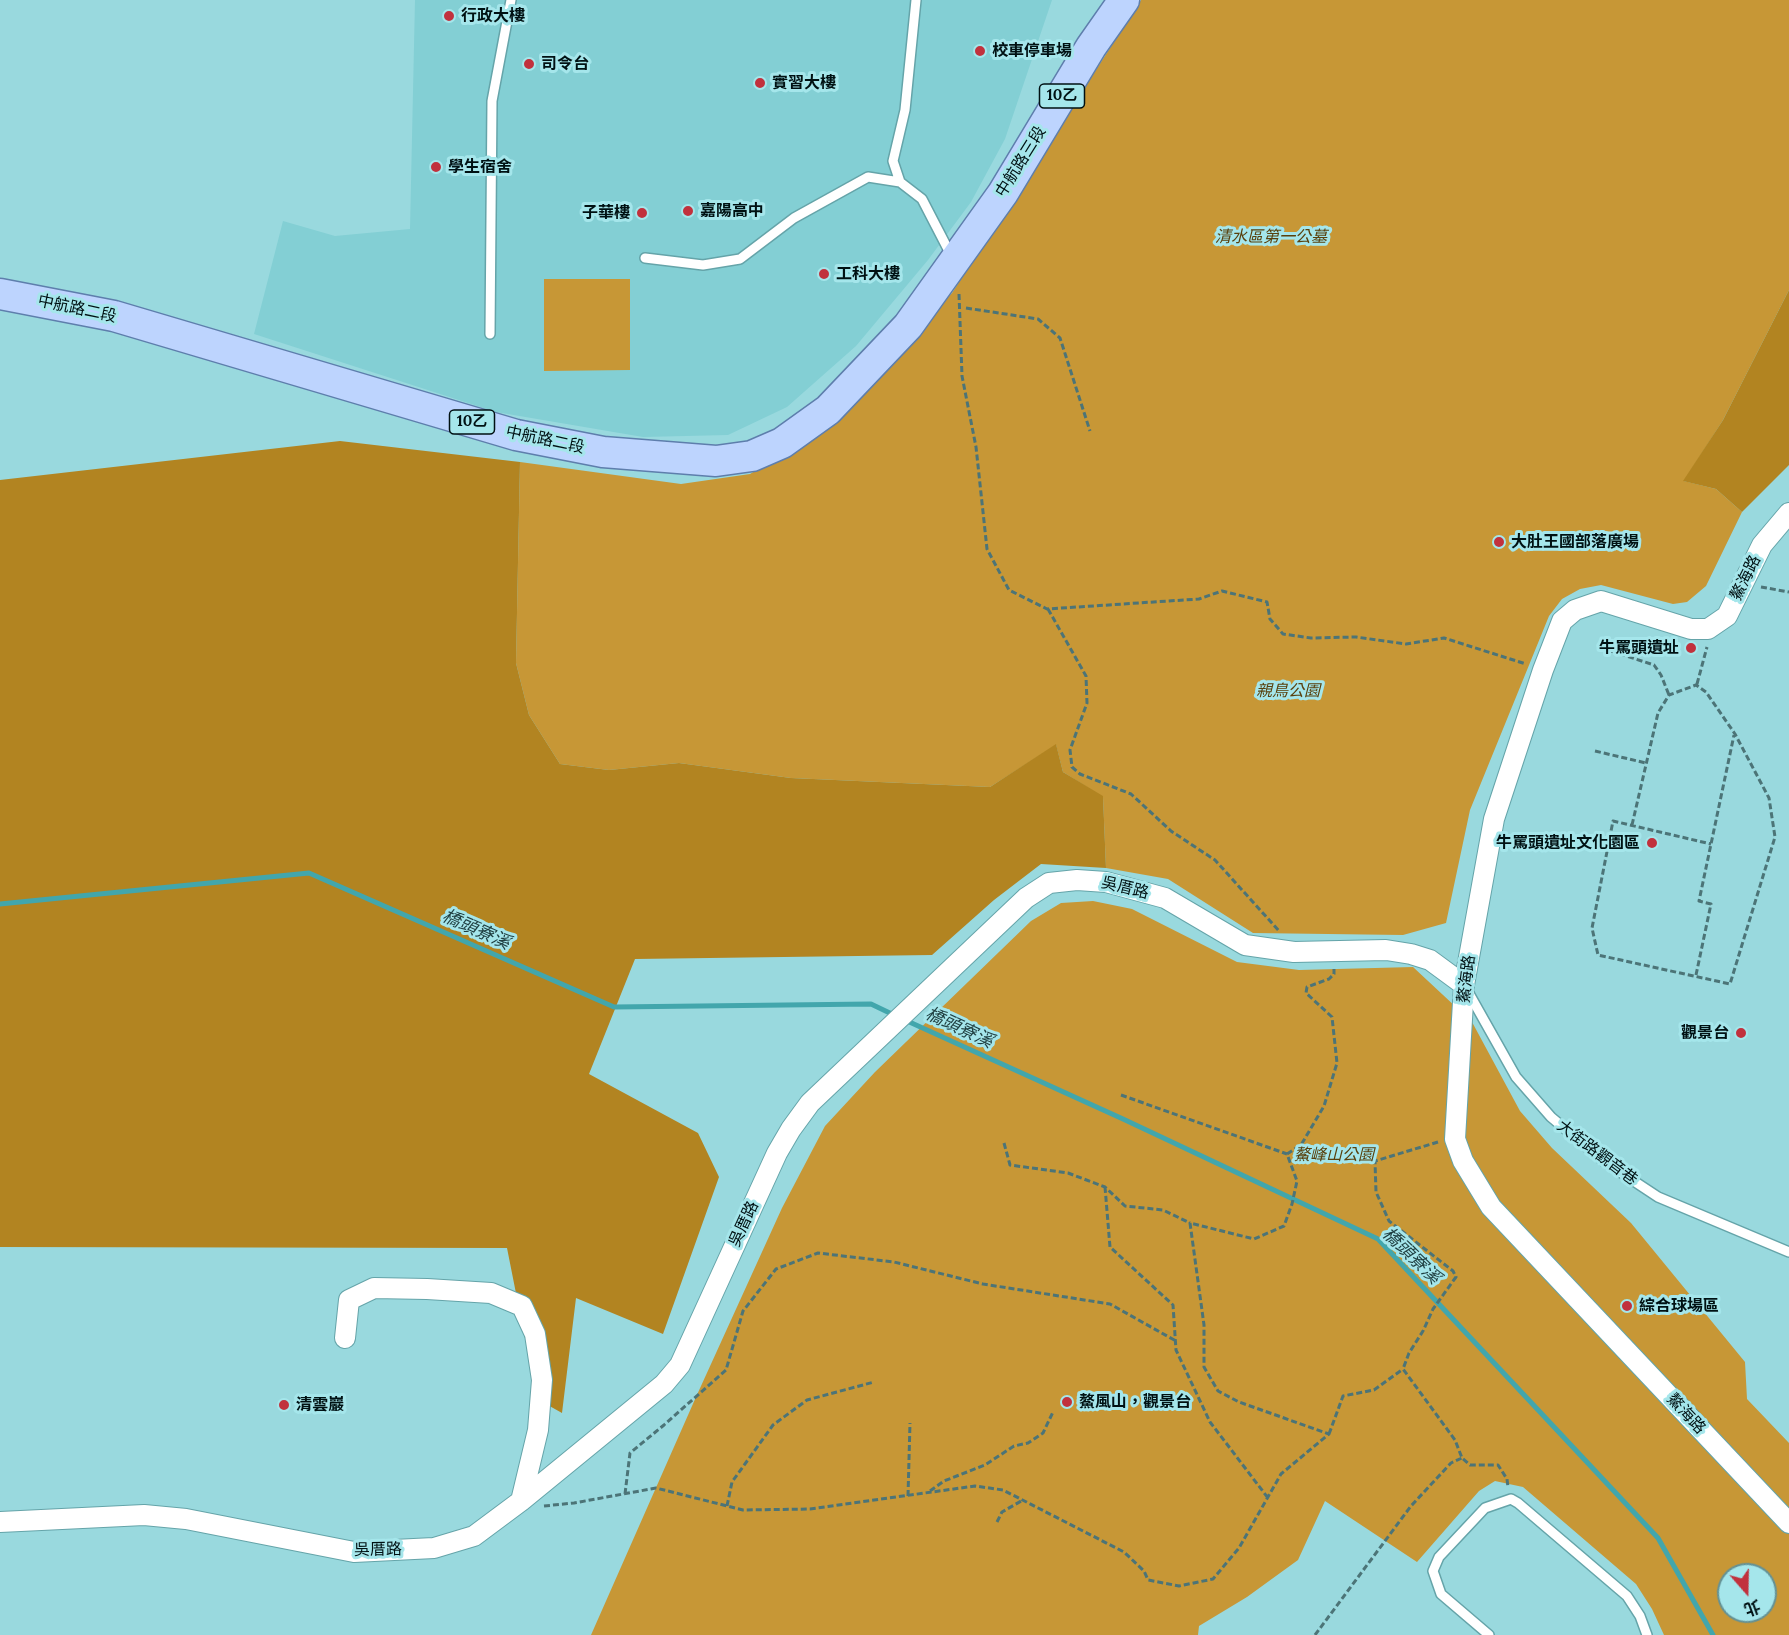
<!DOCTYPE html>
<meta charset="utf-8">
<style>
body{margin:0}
#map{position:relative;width:1789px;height:1635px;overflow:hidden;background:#99d9de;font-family:Lora,"Noto Sans TC",serif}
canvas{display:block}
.north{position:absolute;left:1717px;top:1563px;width:60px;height:60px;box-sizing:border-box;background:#a5e6eb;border:2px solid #639195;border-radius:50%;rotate:160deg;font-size:16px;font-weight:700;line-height:24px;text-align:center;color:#001113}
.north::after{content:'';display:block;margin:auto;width:21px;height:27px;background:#c1313d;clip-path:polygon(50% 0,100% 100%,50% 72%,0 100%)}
</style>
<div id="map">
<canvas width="1789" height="1635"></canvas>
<div class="north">北</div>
</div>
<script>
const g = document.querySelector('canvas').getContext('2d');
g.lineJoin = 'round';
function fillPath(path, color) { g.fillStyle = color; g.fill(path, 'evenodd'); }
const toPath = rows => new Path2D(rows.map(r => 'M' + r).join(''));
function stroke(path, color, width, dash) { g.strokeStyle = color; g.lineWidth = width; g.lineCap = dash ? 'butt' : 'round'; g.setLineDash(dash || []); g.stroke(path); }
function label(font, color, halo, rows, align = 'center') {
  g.font = font + ' Lora,"Noto Sans TC",serif'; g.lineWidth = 6; g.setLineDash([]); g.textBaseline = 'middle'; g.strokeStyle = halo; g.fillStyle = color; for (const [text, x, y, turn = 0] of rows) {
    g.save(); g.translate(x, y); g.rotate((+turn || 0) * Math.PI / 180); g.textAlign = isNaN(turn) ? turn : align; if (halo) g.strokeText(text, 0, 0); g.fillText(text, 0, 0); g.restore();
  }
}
fillPath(toPath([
 [415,0,1052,0,1005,139,971,202,928,260,856,346,787,407,728,435,643,437,496,412,254,334,283,221,335,236,410,229]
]), '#83cfd4');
fillPath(toPath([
 [1141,0,1789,0,1789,290,1723,420,1684,481,1716,489,1742,512,1706,586,1687,602,1673,604,1601,585,1580,589,1562,599,1549,616,1470,810,1446,923,1403,935,1253,933,1168,879,1106,868,1103,797,1063,772,1056,745,990,787,791,778,679,763,609,770,560,764,529,715,516,663,520,462,681,484,750,474,804,441,952,293],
 [544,279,630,279,630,370,544,371],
 [1093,901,1132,909,1237,962,1299,970,1413,967,1472,1022,1520,1111,1552,1148,1631,1223,1745,1362,1747,1399,1789,1443,1789,1635,1664,1635,1652,1609,1636,1584,1523,1487,1495,1481,1479,1491,1417,1562,1325,1501,1298,1560,1247,1597,1199,1626,1198,1635,591,1635,696,1397,782,1208,825,1126,875,1072,1031,921,1061,903],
 [1729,1575,1765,1575,1765,1611,1729,1611]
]), '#c79736');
fillPath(toPath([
 [1789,290,1789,465,1742,512,1716,489,1683,481,1723,420],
 [340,441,520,462,516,663,529,715,560,764,609,770,679,763,791,778,990,787,1056,744,1063,772,1103,796,1106,868,1041,864,994,900,932,955,635,959,589,1074,698,1133,719,1177,663,1334,576,1298,562,1413,537,1399,507,1248,0,1247,0,480]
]), '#b28421');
stroke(toPath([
 [0,904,309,873,614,1007,871,1004,896,1016],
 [905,1020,1123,1119,1378,1239,1658,1538,1713,1635]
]), '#42a6ac', 5);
const service = toPath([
 [916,0,905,110,893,161,900,182,922,199,951,255],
 [645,258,703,265,740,259,794,218,868,177,900,182],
 [490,334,492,101,511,0],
 [1467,990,1516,1077,1551,1117,1602,1160,1658,1197,1789,1252],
 [1489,1635,1441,1594,1433,1571,1439,1557,1485,1508,1511,1499,1518,1503,1627,1596,1640,1616,1647,1635]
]);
const minor = toPath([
 [1789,513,1762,545,1727,616,1708,629,1691,629,1601,601,1575,610,1562,621,1543,670,1494,819,1464,985,1455,1139,1463,1161,1491,1207,1789,1523],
 [345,1338,349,1300,374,1288,427,1289,491,1293,522,1306,535,1334,542,1380,538,1430,521,1501],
 [0,1522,144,1515,186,1519,354,1552,434,1548,474,1536,521,1501,664,1384,680,1365,777,1153,791,1129,810,1103,1026,898,1049,883,1077,880,1106,882,1165,898,1245,945,1294,952,1386,950,1411,954,1430,960,1464,985]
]);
const primary = toPath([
 [0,294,114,316,516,435,603,452,716,461,752,456,782,443,828,410,908,326,1003,193,1091,47,1124,0]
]);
stroke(service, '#65a4a9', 12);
stroke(minor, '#65a4a9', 22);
stroke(primary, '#5e7eac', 33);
stroke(toPath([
 [959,294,962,376,976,447,987,549,1009,590,1047,609,1199,599,1222,591,1267,602,1270,619,1283,634,1311,638,1356,637,1406,644,1444,638,1526,664],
 [966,308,1038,319,1060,338,1090,431],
 [1761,587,1789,592],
 [1048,609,1086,676,1087,703,1070,750,1072,767,1080,774,1131,794,1171,831,1215,860,1280,932],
 [1611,651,1654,665,1661,675,1669,695],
 [1697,684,1707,647],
 [1595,751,1646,763],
 [1632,825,1658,713,1669,695,1696,685,1706,692,1735,734,1769,798,1775,837,1730,984,1598,955,1592,928,1613,821,1711,844],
 [1696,975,1711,904,1699,901,1734,735],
 [1121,1095,1287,1154],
 [1438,1142,1375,1161,1376,1192,1389,1221,1453,1271,1456,1277,1433,1309,1423,1331,1409,1353,1403,1369,1455,1440,1462,1458,1470,1465,1498,1465,1507,1479,1508,1487],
 [1004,1143,1010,1165,1068,1173,1105,1187,1125,1206,1163,1210,1190,1223],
 [1287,1154,1301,1145,1324,1106,1337,1063,1332,1017,1306,993,1307,987,1329,979,1334,974,1334,969],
 [1105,1187,1110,1247,1173,1305,1176,1350,1210,1422,1268,1498],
 [1329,1434,1343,1396,1374,1390,1403,1369],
 [930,1491,944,1481,985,1465,1014,1446,1028,1443,1043,1433,1053,1412],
 [625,1494,630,1453,664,1425,726,1370,743,1311,776,1269,818,1253,894,1262,983,1284,1110,1304,1176,1341],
 [908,1496,910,1423],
 [544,1506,574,1503,656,1488,743,1510,810,1509,975,1486,1003,1490,1124,1552,1144,1571,1148,1580,1179,1586,1213,1579,1239,1548,1281,1474,1329,1434,1239,1402,1218,1391,1204,1367,1204,1325,1190,1223,1254,1239,1284,1226,1292,1204,1297,1181,1287,1154],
 [727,1506,732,1482,773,1425,807,1400,874,1382],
 [997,1522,1002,1512,1023,1500],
 [1315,1635,1411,1506,1451,1463,1462,1458]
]), '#4c7477', 3, [6, 3]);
stroke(service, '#fff', 9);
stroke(minor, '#fff', 20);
stroke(primary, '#bdd4fe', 30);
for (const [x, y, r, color] of [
 [449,16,6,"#c1313d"],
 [980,51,6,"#c1313d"],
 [529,64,6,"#c1313d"],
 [760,83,6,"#c1313d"],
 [436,167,6,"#c1313d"],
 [688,211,6,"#c1313d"],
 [642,213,6,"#c1313d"],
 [824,274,6,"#c1313d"],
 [1499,542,6,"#c1313d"],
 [1691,648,6,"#c1313d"],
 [1652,843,6,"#c1313d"],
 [1741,1033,6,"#c1313d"],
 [1627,1306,6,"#c1313d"],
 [1067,1402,6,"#c1313d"],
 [284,1405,6,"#c1313d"]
]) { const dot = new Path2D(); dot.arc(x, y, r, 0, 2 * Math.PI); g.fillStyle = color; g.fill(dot); stroke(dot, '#a5e6eb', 2); }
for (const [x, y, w] of [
 [1062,96,45],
 [472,422,45]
]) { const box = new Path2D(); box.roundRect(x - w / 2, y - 12, w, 24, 4.5); g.fillStyle = '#a5e6eb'; g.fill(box); stroke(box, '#001113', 1.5); }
label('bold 15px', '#001113', null, [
 ["10乙",1062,96],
 ["10乙",472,422]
]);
label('bold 16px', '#001113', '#a5e6eb', [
 ["行政大樓",461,16],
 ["校車停車場",992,51],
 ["司令台",541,64],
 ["實習大樓",772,83],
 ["學生宿舍",448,167],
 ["嘉陽高中",700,211],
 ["子華樓",630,213,"right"],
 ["工科大樓",836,274],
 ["大肚王國部落廣場",1511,542],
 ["牛罵頭遺址",1679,648,"right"],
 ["牛罵頭遺址文化園區",1640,843,"right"],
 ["觀景台",1729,1033,"right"],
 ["綜合球場區",1639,1306],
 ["鰲風山，觀景台",1079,1402],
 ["清雲巖",296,1405]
], 'left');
label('16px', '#001113', '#a5e6eb', [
 ["中航路三段",1021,162,-58],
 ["中航路二段",77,309,12],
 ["中航路二段",545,440,12],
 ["鰲海路",1746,578,-64],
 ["吳厝路",1125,888,14],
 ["鰲海路",1467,979,-83],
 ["大街路觀音巷",1597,1153,37],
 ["吳厝路",744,1224,-65],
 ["鰲海路",1686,1414,47],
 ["吳厝路",378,1550,-1]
]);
label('italic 16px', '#59400d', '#a5e6eb', [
 ["清水區第一公墓",1271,237],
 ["親鳥公園",1288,691],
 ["鰲峰山公園",1334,1155]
]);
label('italic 18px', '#1f3e40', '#a5e6eb', [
 ["橋頭寮溪",476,930,24],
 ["橋頭寮溪",959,1028,25],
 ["橋頭寮溪",1411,1256,44]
]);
</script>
